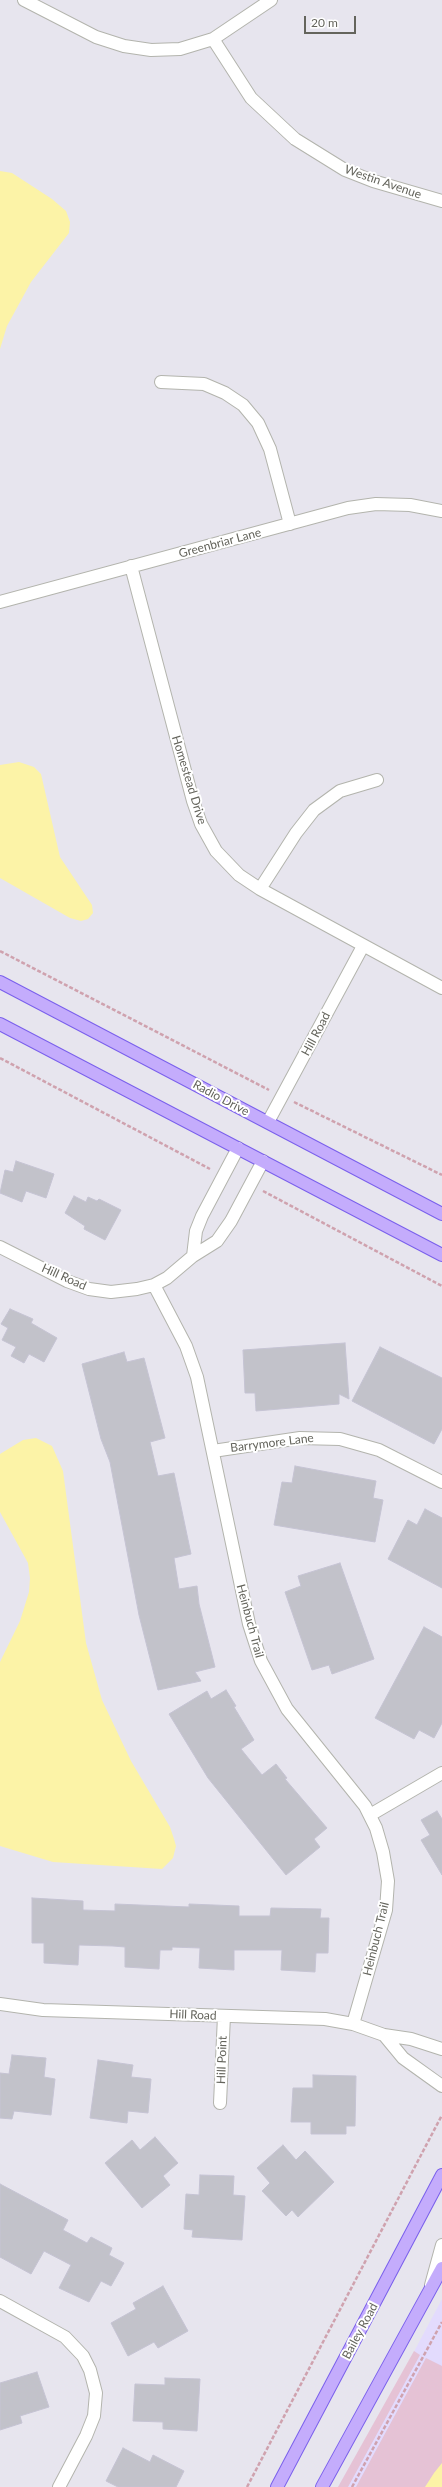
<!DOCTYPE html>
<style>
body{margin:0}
#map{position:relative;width:442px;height:2487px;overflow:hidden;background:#e7e5ee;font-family:Lato,sans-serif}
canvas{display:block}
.scale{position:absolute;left:304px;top:16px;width:52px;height:18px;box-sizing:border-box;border:2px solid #64645c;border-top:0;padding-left:5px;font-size:12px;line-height:14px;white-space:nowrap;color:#64645c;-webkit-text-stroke:3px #fff;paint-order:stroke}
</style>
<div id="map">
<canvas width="442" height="2487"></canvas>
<div class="scale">20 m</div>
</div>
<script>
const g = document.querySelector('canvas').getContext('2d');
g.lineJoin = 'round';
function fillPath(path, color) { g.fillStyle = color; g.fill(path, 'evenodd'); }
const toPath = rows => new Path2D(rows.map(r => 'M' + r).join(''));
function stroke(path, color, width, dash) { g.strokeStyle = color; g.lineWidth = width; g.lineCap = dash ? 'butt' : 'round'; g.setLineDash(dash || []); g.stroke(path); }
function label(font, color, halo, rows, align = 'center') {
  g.font = font + ' Lato,sans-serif'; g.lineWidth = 4; g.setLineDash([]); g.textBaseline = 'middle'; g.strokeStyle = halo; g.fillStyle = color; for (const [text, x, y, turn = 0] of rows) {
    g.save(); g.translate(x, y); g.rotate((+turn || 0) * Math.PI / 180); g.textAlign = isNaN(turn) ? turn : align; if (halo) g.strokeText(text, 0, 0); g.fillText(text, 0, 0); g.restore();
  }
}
fillPath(toPath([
 [442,2299,442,2487,338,2487,393,2391]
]), '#e3dbfd');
fillPath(toPath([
 [414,2351,420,2355,348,2487,338,2487],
 [426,2358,442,2366,442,2487,356,2487]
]), '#e5c2d5');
fillPath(toPath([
 [0,171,12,173,52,199,66,211,70,222,69,233,31,282,7,326,0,349],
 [19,762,34,767,41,774,60,857,92,905,93,913,88,919,81,921,70,918,0,878,0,765],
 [36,1438,52,1446,63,1471,86,1643,102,1700,131,1761,170,1827,174,1839,176,1846,173,1858,162,1869,53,1862,0,1846,0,1662,20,1621,29,1592,30,1578,28,1563,0,1512,0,1454,23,1440],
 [442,2463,442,2487,425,2487,434,2473]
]), '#fcf3a7');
const building = toPath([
 [16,1161,54,1174,46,1198,26,1191,22,1202,0,1193,5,1170,13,1172,16,1161],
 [74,1196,86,1202,88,1197,97,1201,99,1199,121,1210,105,1240,84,1229,85,1226,65,1213,74,1196],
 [10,1309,33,1319,31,1323,57,1338,44,1362,29,1354,24,1363,11,1356,16,1347,2,1340,8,1328,1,1324,10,1309],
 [345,1343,349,1399,339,1394,339,1404,256,1411,255,1393,245,1393,243,1350,345,1343],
 [380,1347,442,1378,442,1429,434,1444,352,1401,380,1347],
 [124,1352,127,1362,144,1358,165,1438,150,1442,158,1476,174,1473,191,1554,174,1558,179,1589,197,1586,199,1604,215,1667,195,1672,201,1681,158,1690,139,1615,110,1462,101,1439,82,1364,124,1352],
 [295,1466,376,1481,373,1498,383,1500,375,1542,274,1525,282,1482,292,1483,295,1466],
 [425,1509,442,1518,442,1588,388,1559,408,1520,417,1525,425,1509],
 [340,1563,374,1659,332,1674,329,1665,312,1670,285,1592,301,1586,298,1576,340,1563],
 [424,1627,442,1637,442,1723,434,1738,419,1730,414,1739,375,1718,424,1627],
 [226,1690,236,1706,234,1707,254,1740,241,1749,262,1775,276,1764,287,1778,285,1779,327,1828,314,1839,320,1847,286,1875,208,1778,169,1714,207,1691,211,1699,226,1690],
 [437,1811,442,1819,442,1875,421,1840,430,1835,421,1820,437,1811],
 [32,1898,83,1901,83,1910,115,1911,115,1904,189,1907,189,1904,239,1906,239,1916,270,1916,271,1908,321,1909,320,1918,329,1918,328,1953,316,1953,315,1972,281,1970,282,1950,234,1950,234,1970,199,1968,200,1948,172,1947,172,1950,160,1950,159,1969,125,1967,125,1947,113,1946,79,1945,78,1965,44,1963,44,1943,32,1943,32,1898],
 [12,2055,46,2058,44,2077,55,2079,51,2115,14,2111,12,2119,0,2118,0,2073,9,2074,12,2055],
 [98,2060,133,2065,131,2077,151,2079,148,2113,128,2111,127,2123,90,2118,98,2060],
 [313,2075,356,2076,355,2126,346,2126,346,2134,311,2134,311,2122,291,2122,293,2088,313,2088,313,2075],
 [155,2137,178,2163,163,2176,170,2185,142,2208,105,2163,132,2140,140,2150,155,2137],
 [283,2145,296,2160,305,2151,334,2182,298,2217,292,2210,286,2216,262,2191,270,2183,257,2168,283,2145],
 [200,2175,234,2176,233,2195,245,2196,242,2240,192,2237,193,2230,184,2229,186,2194,199,2195,200,2175],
 [0,2184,68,2220,63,2230,87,2243,91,2237,112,2248,109,2255,124,2263,111,2286,101,2281,89,2302,59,2288,71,2265,44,2251,31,2274,0,2257,0,2184],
 [163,2286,188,2331,158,2348,154,2342,128,2356,111,2323,136,2309,133,2303,163,2286],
 [37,2372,49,2407,20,2416,22,2423,0,2430,0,2383,37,2372],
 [165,2378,200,2379,197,2431,163,2429,163,2422,133,2421,135,2384,165,2385,165,2378],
 [123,2448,150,2462,153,2455,184,2471,176,2487,118,2487,106,2481,123,2448]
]);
fillPath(building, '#c2c2ca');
stroke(building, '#c5c3d3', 1);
const minor = toPath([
 [24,0,96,37,124,46,151,50,180,49,213,39,271,0],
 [213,39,251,98,295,139,345,170,373,181,442,201],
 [161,382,204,384,225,393,243,405,258,423,270,449,290,524],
 [131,566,193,801,201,824,216,851,239,875,260,889,442,988],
 [0,602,348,508,376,504,410,505,442,511],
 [260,889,296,833,314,810,340,791,377,780],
 [268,1122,363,946],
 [0,1247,67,1281,89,1289,111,1292,137,1289,154,1285,167,1278,193,1256,217,1241,231,1221,263,1161],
 [193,1256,196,1231,202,1216,238,1148],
 [154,1285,186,1346,197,1377,249,1624,261,1661,287,1709,365,1806,376,1828,383,1852,388,1881,386,1910,353,2024],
 [213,1451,300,1438,340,1439,379,1450,442,1482],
 [370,1815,442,1773],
 [0,2004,43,2010,325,2019,353,2024,384,2035,411,2039,442,2049],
 [384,2035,403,2058,442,2086],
 [220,2103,224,2016],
 [431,2285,442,2245],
 [0,2301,65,2337,83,2356,90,2370,96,2393,94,2416,86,2436,59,2487]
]);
const major = toPath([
 [0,982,442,1214],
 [0,1024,442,1255],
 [277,2487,442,2175],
 [322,2487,442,2268]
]);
stroke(minor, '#b3b4ad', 14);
stroke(major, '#7a60ec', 14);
stroke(toPath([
 [0,951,269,1090],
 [0,1058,210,1169],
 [294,1102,442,1175],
 [263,1191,442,1286],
 [247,2487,442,2115],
 [352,2487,442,2322]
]), '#cfa2ae', 2.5, [4, 2]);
stroke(minor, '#fff', 12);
stroke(major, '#c4acfc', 12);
label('12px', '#64645c', '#fff', [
 ["Westin Avenue",383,182,19],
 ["Greenbriar Lane",220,543,-15],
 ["Homestead Drive",189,780,73],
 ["Hill Road",316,1034,-62],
 ["Radio Drive",221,1098,28],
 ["Hill Road",64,1277,24],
 ["Barrymore Lane",272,1443,-7],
 ["Heinbuch Trail",250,1621,75],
 ["Heinbuch Trail",376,1939,-76],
 ["Hill Road",193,2015,2],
 ["Hill Point",222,2060,-88],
 ["Bailey Road",360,2331,-62]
]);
</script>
